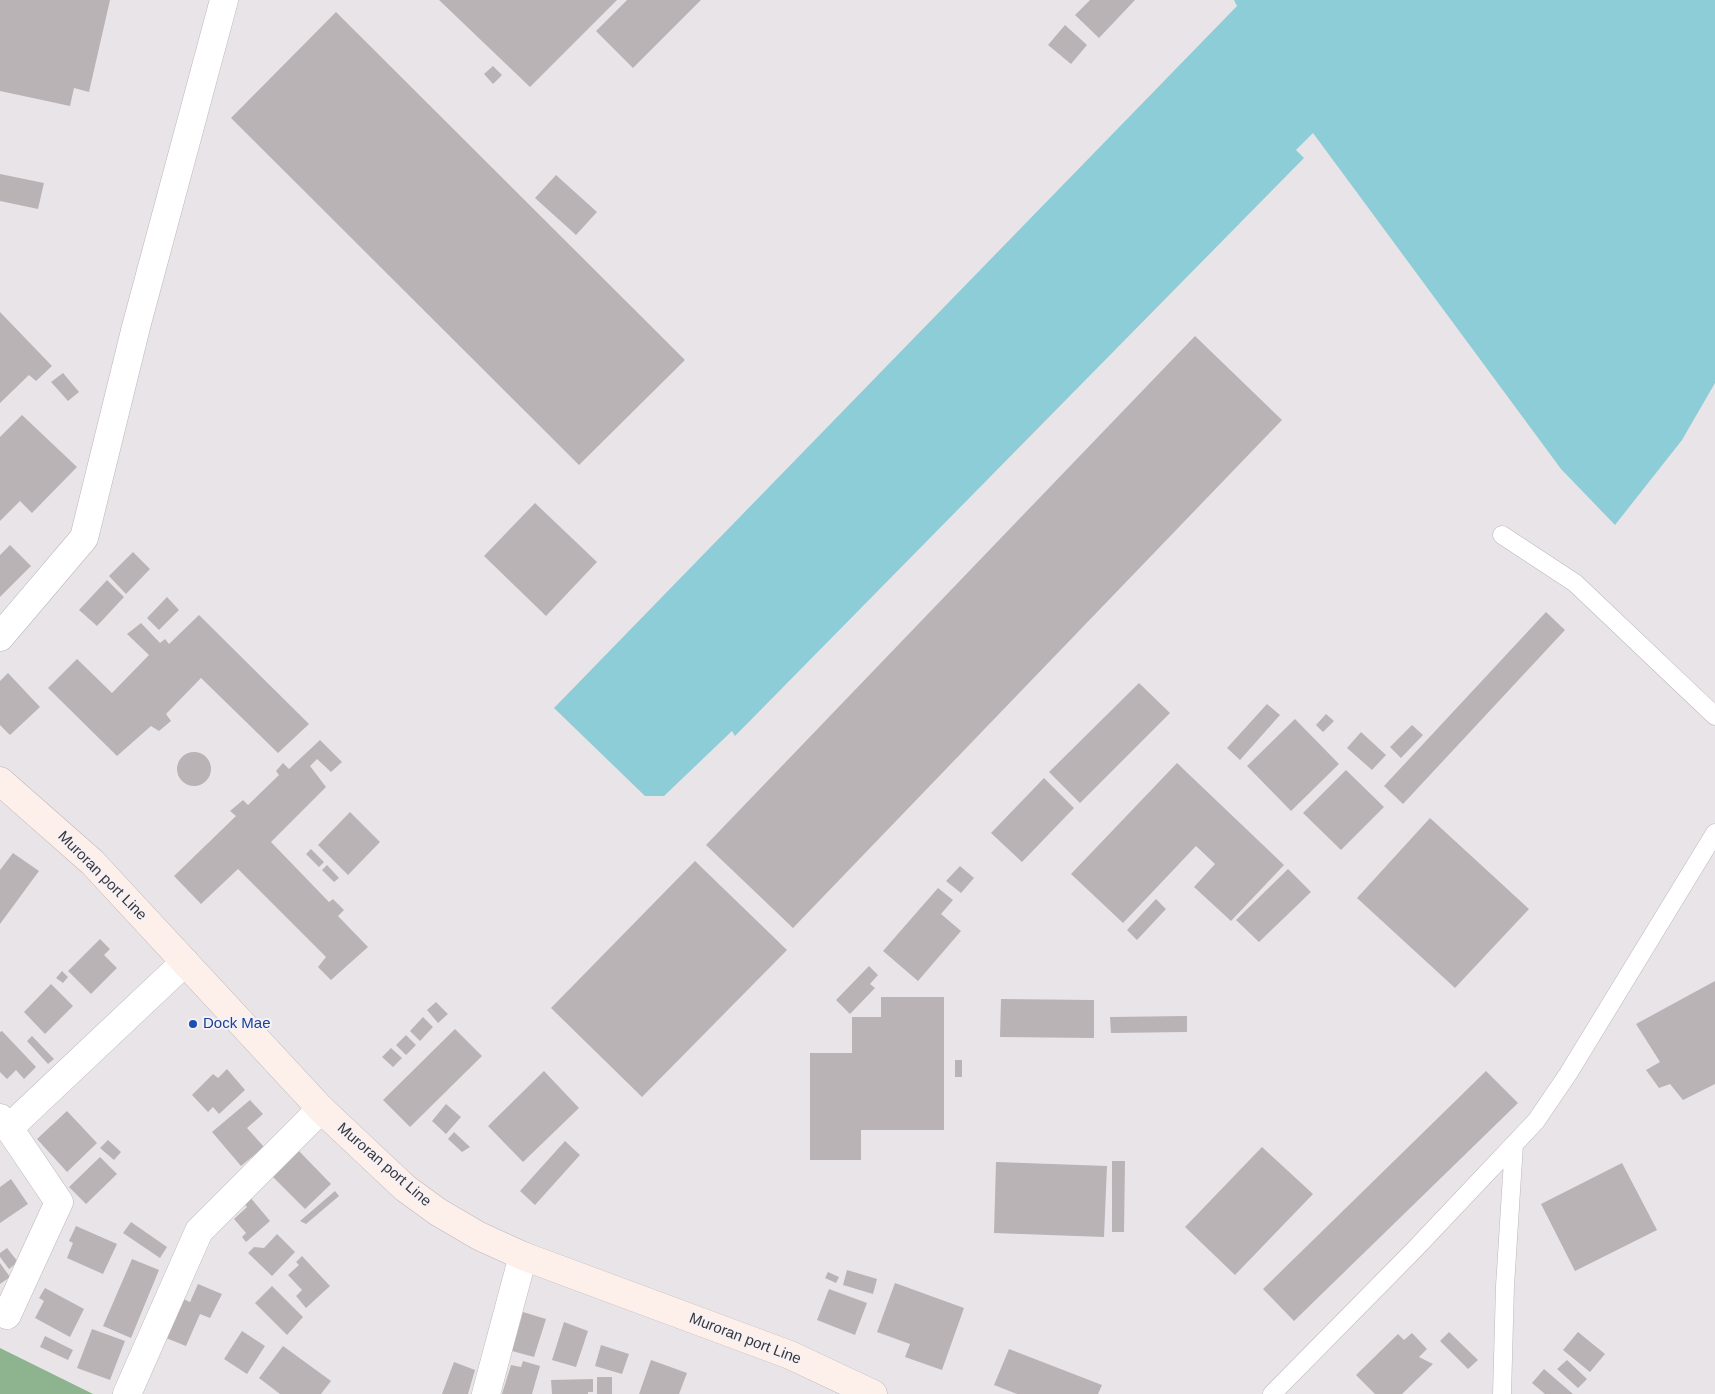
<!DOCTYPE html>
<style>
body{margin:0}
canvas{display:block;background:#e9e4e8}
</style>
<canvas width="1715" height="1394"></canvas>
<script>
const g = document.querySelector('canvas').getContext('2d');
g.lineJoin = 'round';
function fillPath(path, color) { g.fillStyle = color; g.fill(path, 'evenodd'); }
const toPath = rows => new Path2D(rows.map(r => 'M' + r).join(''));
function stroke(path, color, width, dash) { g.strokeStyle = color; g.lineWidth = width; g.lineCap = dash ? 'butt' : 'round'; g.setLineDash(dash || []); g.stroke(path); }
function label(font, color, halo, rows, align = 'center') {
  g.font = font + ' Helvetica,sans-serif'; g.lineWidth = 4; g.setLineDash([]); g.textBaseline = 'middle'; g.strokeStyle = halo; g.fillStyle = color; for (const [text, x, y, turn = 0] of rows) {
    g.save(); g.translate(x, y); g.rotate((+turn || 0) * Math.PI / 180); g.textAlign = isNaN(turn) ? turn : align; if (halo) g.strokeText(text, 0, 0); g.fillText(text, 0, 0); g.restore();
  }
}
fillPath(toPath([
 [0,1348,93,1394,0,1394]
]), '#8db38f');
fillPath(toPath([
 [1234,0,1715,0,1715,383,1682,440,1615,525,1561,469,1313,133,1296,150,1304,158,735,736,732,731,664,796,645,796,554,708,1237,6]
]), '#8dcdd7');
fillPath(toPath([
 [0,0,110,0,89,92,74,88,70,106,0,91],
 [439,0,617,0,530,87],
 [627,0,701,0,633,68,596,31],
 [1090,0,1135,0,1099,38,1075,15],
 [336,12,685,360,579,465,231,118],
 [1065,25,1087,45,1071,64,1048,45],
 [493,66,502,75,493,84,484,74],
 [0,174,44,183,38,209,0,201],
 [556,175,597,212,576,235,535,198],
 [0,312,52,366,36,381,29,375,0,403],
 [1195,336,1282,420,793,928,706,845],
 [63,373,79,392,68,401,51,382],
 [22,415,77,467,32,513,20,501,0,521,0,437],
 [535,503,597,562,546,616,484,556],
 [10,545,31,566,0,597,0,555],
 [133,552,150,569,126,594,109,576],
 [107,580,124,597,97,626,79,610],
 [167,597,179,610,159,630,147,618],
 [1546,612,1565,630,1403,804,1384,786],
 [199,615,309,724,278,753,201,678,166,714,171,721,159,731,151,726,117,756,48,688,77,659,112,693,149,655,127,634,141,623,160,643,165,639,169,644],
 [8,673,40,707,10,735,0,725,0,681],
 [1139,683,1170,713,1080,803,1049,772],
 [1267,704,1280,715,1240,760,1227,748],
 [1326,714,1334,721,1323,732,1316,725],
 [1295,719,1339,764,1291,811,1247,766],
 [1412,725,1423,735,1401,758,1390,747],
 [1361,732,1386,755,1372,770,1347,748],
 [320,740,342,762,331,772,317,759,310,766,326,787,271,842,329,902,333,899,344,910,338,916,368,947,331,980,318,967,326,957,238,869,201,904,174,876,236,816,230,811,243,800,248,805,279,775,276,771,283,763,289,769],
 '177 769a17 17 0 1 1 34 0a17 17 0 1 1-34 0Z',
 [1177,763,1284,865,1231,921,1194,887,1215,864,1196,846,1123,923,1071,874],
 [1346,770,1384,807,1341,850,1303,813],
 [1044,778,1074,808,1022,862,991,833],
 [350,812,380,842,348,875,318,845],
 [1430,818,1529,909,1455,988,1357,898],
 [311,849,324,862,319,867,306,854],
 [13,853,39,871,0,924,0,870],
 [695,861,787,950,642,1097,551,1008],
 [327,865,339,878,334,882,322,870],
 [960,866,974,878,961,893,946,881],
 [1288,869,1311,892,1259,942,1236,920],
 [938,888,953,900,941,914,961,931,918,981,883,951],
 [1156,899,1166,909,1137,940,1127,930],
 [100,939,110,949,104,955,117,968,91,994,68,971],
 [869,966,878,975,870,984,875,988,850,1014,836,1000],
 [62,971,68,977,63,983,56,978],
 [1715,981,1715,1084,1683,1100,1670,1084,1659,1088,1646,1070,1660,1062,1636,1024],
 [51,984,73,1006,45,1034,24,1012],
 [881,997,944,997,944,1130,861,1130,861,1160,810,1160,810,1053,852,1053,852,1017,881,1017],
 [1001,999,1094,1000,1094,1038,1000,1037],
 [436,1002,448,1014,438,1023,427,1010],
 [1187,1016,1187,1032,1111,1033,1110,1017],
 [423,1017,433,1027,420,1041,410,1031],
 [455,1029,482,1056,410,1127,383,1100],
 [2,1031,36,1067,24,1079,16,1070,7,1079,0,1072,0,1032],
 [406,1035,416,1045,406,1055,396,1045],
 [32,1036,54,1059,48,1064,27,1041],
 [391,1048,402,1058,393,1067,382,1057],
 [955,1060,962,1060,962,1077,955,1077],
 [227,1069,245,1090,219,1114,213,1107,208,1112,192,1095,213,1074,218,1078],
 [544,1071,579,1108,523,1162,488,1126],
 [1486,1071,1518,1103,1294,1321,1263,1289],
 [250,1100,263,1114,247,1128,264,1147,241,1166,212,1132],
 [446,1104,461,1117,446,1134,432,1121],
 [67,1111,97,1143,67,1172,37,1139],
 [454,1132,470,1147,462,1152,448,1139],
 [108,1140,121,1152,114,1160,100,1148],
 [565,1141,580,1155,535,1205,520,1191],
 [1262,1147,1313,1194,1235,1275,1185,1227],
 [298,1150,331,1184,305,1209,271,1175],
 [100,1157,117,1174,86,1204,69,1187],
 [1112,1161,1125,1161,1124,1232,1112,1232],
 [996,1162,1107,1166,1104,1237,994,1233],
 [1622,1163,1657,1230,1575,1271,1541,1204],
 [11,1179,28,1204,0,1223,0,1187],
 [335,1191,339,1196,306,1224,300,1221],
 [250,1197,270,1221,246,1242,242,1237,246,1233,234,1219,247,1207,243,1202],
 [131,1222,167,1247,160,1258,123,1233],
 [76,1226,117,1244,103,1274,67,1258,73,1243,69,1241],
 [277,1234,295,1252,272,1276,248,1253,254,1247,264,1248],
 [7,1248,18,1262,9,1269,0,1257,0,1253],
 [302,1256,330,1286,306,1308,296,1296,302,1290,288,1275,299,1265,296,1262],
 [132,1259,159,1270,131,1338,103,1326],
 [0,1263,10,1277,0,1284],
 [847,1270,877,1279,873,1294,843,1285],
 [828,1272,839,1277,836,1283,825,1278],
 [895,1283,964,1308,942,1370,905,1357,910,1344,877,1332],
 [198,1284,222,1294,210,1318,200,1314,186,1346,166,1338,179,1297,190,1302],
 [272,1286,303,1317,287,1335,255,1303],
 [45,1288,84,1309,70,1337,35,1318,44,1301,39,1298],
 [829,1289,867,1303,855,1335,817,1320],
 [523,1312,546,1319,534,1357,512,1351],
 [564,1322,588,1331,576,1367,552,1360],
 [92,1329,125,1341,110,1380,77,1368],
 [242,1331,265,1346,247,1374,224,1359],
 [1449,1332,1478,1360,1468,1369,1440,1341],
 [1578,1332,1605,1354,1590,1372,1563,1350],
 [1412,1333,1427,1349,1419,1357,1433,1364,1402,1394,1375,1394,1356,1375,1398,1334,1404,1340],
 [45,1336,73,1350,68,1360,40,1347],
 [601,1345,629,1354,622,1374,595,1366],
 [283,1346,331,1381,321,1394,280,1394,259,1378],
 [1009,1349,1102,1385,1098,1394,1017,1394,994,1385],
 [651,1360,687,1373,679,1394,639,1394],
 [1567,1360,1587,1379,1578,1388,1557,1369],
 [523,1361,540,1366,532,1394,502,1394,511,1365,521,1367],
 [454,1362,475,1370,468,1394,442,1394],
 [1544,1369,1573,1394,1545,1394,1532,1383],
 [597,1377,612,1377,612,1394,597,1394],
 [593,1379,593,1392,588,1392,588,1394,552,1394,551,1380]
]), '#b9b3b6');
const service = toPath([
 [1502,535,1575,583,1715,716],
 [1272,1394,1415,1249,1536,1121,1568,1074,1715,833],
 [1502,1394,1505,1286,1514,1144]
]);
const minor = toPath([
 [0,637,84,538,136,327,224,0],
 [0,1118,9,1128,59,1202,7,1315,0,1311],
 [9,1128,185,962],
 [127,1394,199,1231,321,1109],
 [486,1394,523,1256]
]);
const secondary = toPath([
 [0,781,92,862,321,1109,405,1188,438,1212,479,1236,523,1256,790,1355,873,1394]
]);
stroke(service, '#bbb7bb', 19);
stroke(minor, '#bbb7bb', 29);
stroke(secondary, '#bbb7bb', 29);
stroke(service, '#fff', 18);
stroke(minor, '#fff', 28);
stroke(secondary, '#fdf0eb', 28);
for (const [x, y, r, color] of [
 [193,1024,5,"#1a4fb4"]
]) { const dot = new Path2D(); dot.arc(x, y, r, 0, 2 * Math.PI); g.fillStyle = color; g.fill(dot); stroke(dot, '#f6f1f6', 2); }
label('15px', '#383638', '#f6f1f6', [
 ["Muroran port Line",102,876,45],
 ["Muroran port Line",384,1165,41],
 ["Muroran port Line",745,1339,21]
]);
label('15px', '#164399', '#f6f1f6', [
 ["Dock Mae",203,1024]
], 'left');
</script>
